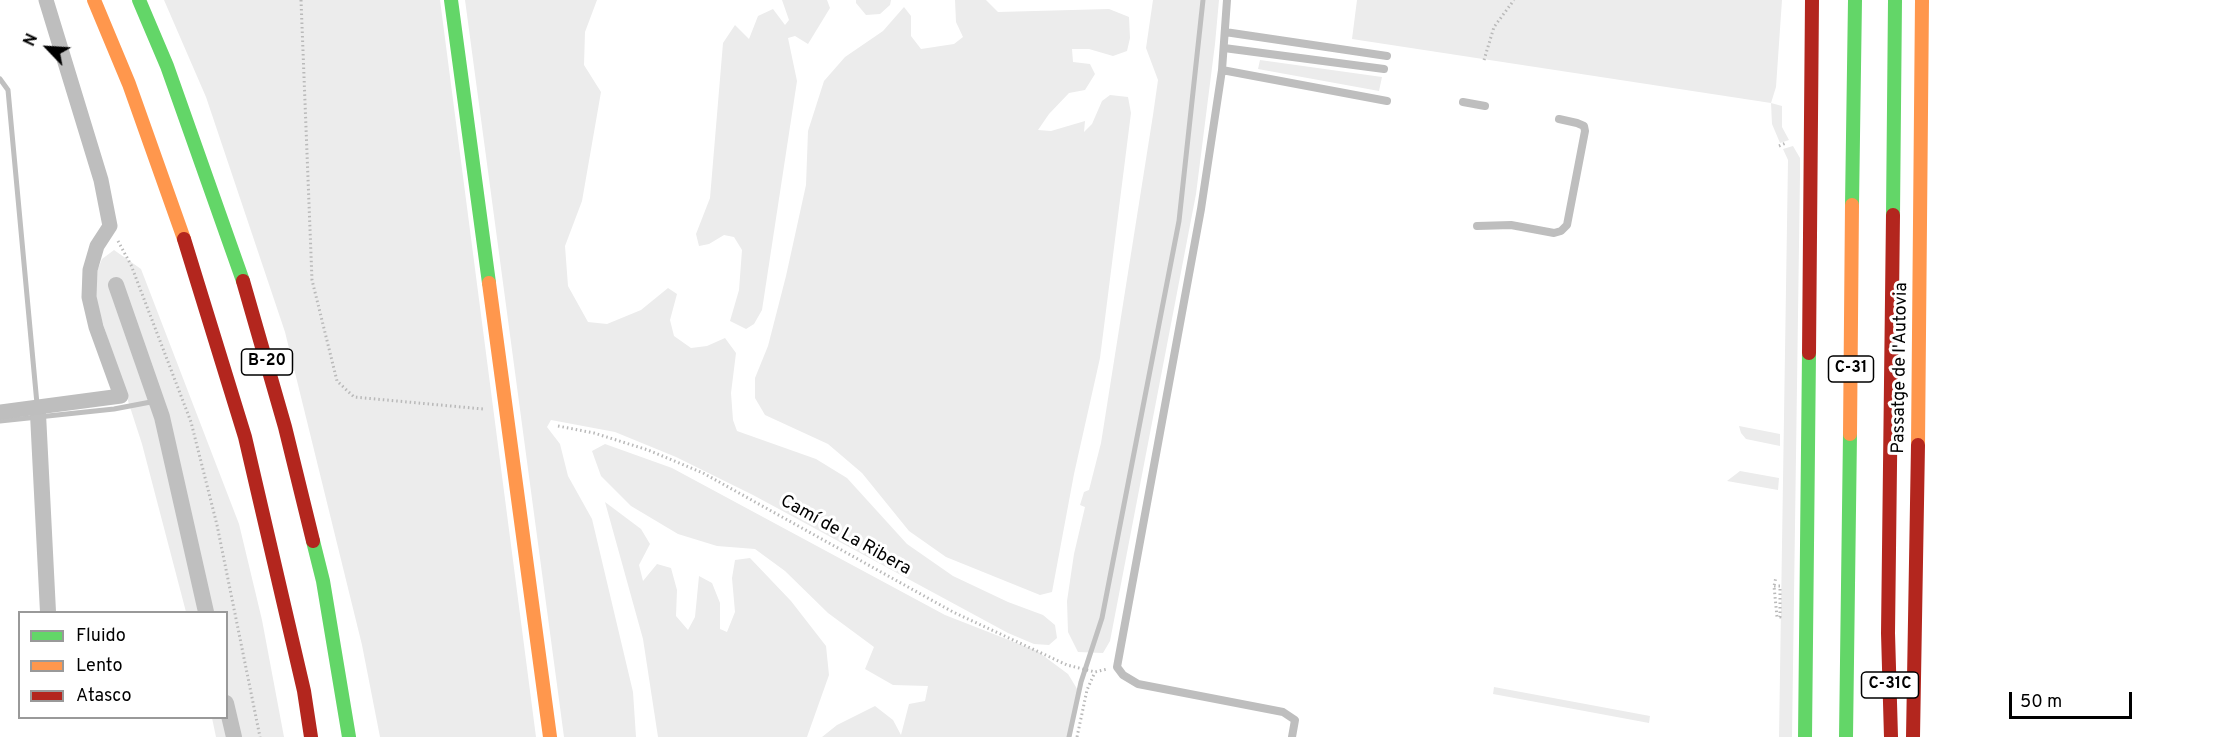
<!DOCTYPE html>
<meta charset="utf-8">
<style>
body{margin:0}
#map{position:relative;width:2222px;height:737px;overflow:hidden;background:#fff;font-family:Overpass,sans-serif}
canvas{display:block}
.legend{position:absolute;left:18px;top:611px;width:210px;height:108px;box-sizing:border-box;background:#fff;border:2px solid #999;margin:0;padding:8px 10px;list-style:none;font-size:18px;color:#000}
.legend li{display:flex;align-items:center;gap:12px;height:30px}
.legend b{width:30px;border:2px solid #999}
.north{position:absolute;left:18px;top:18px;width:60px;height:60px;-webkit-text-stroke:4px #fff;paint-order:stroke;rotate:295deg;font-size:16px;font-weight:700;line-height:24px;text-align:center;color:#000}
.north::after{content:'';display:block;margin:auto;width:21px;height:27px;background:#000;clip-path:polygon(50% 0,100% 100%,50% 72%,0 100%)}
.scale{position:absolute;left:2009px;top:692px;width:123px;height:27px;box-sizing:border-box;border:3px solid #000;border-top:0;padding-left:8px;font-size:18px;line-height:21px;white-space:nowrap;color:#000;-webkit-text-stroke:4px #fff;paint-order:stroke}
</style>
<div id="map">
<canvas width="2222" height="737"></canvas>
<ul class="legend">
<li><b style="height:8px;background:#63d668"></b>Fluido</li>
<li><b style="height:8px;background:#ff974d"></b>Lento</li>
<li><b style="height:8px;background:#b3261e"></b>Atasco</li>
</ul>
<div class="north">N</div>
<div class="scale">50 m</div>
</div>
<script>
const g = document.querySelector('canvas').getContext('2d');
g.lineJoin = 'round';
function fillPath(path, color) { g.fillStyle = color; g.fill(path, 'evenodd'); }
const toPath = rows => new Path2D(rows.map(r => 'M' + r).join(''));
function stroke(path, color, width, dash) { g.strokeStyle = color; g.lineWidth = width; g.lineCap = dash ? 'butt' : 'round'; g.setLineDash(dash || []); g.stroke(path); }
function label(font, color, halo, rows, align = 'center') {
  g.font = font + ' Overpass,sans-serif'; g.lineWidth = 6; g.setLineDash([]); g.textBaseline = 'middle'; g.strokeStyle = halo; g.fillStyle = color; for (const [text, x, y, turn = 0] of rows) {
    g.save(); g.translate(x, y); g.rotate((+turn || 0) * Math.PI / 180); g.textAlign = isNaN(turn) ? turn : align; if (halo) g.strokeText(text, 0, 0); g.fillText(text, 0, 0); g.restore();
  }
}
fillPath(toPath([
 [164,0,440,0,536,737,380,737,362,645,285,332,206,97],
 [465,0,597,0,585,32,584,65,601,92,582,201,565,246,568,286,588,322,607,324,641,310,668,288,677,294,670,320,674,336,691,348,707,346,725,338,736,353,731,393,733,420,737,431,816,459,847,478,907,544,953,576,1008,602,1043,615,1055,625,1057,638,1049,645,1034,644,1008,633,753,495,676,457,615,432,551,420,547,427,560,444,568,476,592,519,633,692,636,737,564,737],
 [782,0,827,0,830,8,808,44,795,36,788,38,797,81,762,310,754,324,746,329,730,321,739,290,742,250,734,237,724,235,709,244,699,246,696,234,710,198,723,43,735,25,749,39,758,16,773,9,785,25,789,20],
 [856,0,891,0,890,5,880,14,866,15,856,3],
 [955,0,986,0,998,12,1109,9,1129,17,1130,38,1127,51,1113,56,1089,49,1072,49,1073,62,1090,64,1095,74,1085,90,1069,93,1049,114,1038,130,1051,131,1085,121,1084,132,1092,124,1102,101,1110,95,1128,97,1131,113,1100,358,1074,474,1052,592,1040,595,946,557,909,531,862,473,828,444,765,415,755,398,755,378,768,346,786,276,806,185,808,131,824,81,845,57,883,31,904,7,911,16,911,36,921,49,954,44,963,37,956,22],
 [1153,0,1219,0,1215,44,1196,194,1110,641,1103,653,1078,652,1068,632,1067,601,1074,554,1085,507,1080,505,1084,492,1089,490,1101,443,1153,115,1158,80,1146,48],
 [1357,0,1782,0,1776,87,1771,103,1782,106,1782,127,1789,140,1780,143,1772,124,1771,103,1352,39],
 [1260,60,1382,77,1379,91,1258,69],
 [1793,146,1800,158,1800,174,1792,737,1779,737,1788,160,1783,149],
 [114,250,141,269,239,524,262,620,284,737,216,737,212,718,226,718,226,612,186,612,142,444,94,296,96,274,102,259],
 [1739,426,1780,434,1780,446,1746,439,1741,433],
 [605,444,672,468,945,615,1037,651,1068,674,1079,692,1069,737,822,737,837,725,875,706,893,720,901,735,909,704,925,701,928,686,893,685,865,669,874,647,828,613,785,571,755,549,717,546,678,534,631,506,601,476,592,451],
 [1740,471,1779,478,1778,490,1727,481],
 [605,502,641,529,650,544,639,565,643,581,657,564,671,568,677,590,676,616,688,630,695,617,699,576,712,583,720,603,720,629,727,632,735,612,732,578,735,560,750,558,791,601,826,646,829,675,807,737,658,737,643,639],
 [1494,687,1650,716,1649,723,1493,694]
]), '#ececec');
stroke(toPath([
 [0,79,8,90,37,404],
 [0,421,114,409,156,401],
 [1069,737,1081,682,1102,618,1179,221,1203,0]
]), '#bfbfbf', 5);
stroke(toPath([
 [116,285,162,417,206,612],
 [38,414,48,612],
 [226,703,234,737]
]), '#bfbfbf', 16);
stroke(toPath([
 [301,0,312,280,337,381,354,397,483,409],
 [1484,60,1494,27,1514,0],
 [1779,146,1786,143],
 [118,241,131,265,191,422,217,525,260,737],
 [558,426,594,433,648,450,703,473,953,612,1067,665,1095,672,1107,669],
 [1774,586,1780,586,1780,617,1777,617,1774,586,1776,577],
 [1077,737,1087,690,1095,672]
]), '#b9b9b9', 3, [1.5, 3]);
stroke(toPath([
 [1227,0,1222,70,1201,209,1117,667,1123,675,1138,684,1283,712,1295,720,1292,737],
 [1225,32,1387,56],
 [1224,48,1384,69],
 [1222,70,1387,101],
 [1463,102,1485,106],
 [1477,226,1511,225,1554,233,1561,231,1567,225,1585,131,1584,126,1577,123,1559,119]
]), '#bebebe', 8);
stroke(toPath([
 [0,412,121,396,96,327,89,297,90,270,97,246,110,226,101,180,46,0]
]), '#bebebe', 15);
stroke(toPath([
 [139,0,167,66,243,281],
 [451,0,489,283],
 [1852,205,1855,0],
 [1893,215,1895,0],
 [313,541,323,581,349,737],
 [1805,737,1809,353],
 [1846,737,1850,434]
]), '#63d668', 14);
stroke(toPath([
 [94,0,129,84,184,239],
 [489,283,550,737],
 [1850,434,1852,205],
 [1918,445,1922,0]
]), '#ff974d', 14);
stroke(toPath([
 [184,239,245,437,304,691,311,737],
 [243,281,285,427,313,541],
 [1809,353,1812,0],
 [1891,737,1888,633,1893,215],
 [1913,737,1918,445]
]), '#b3261e', 14);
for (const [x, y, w] of [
 [267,362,51],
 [1851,369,45],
 [1890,685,57]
]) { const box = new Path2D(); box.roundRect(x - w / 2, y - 13, w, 26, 4.5); g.fillStyle = '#fff'; g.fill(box); stroke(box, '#000', 1.5); }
label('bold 16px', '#000', null, [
 ["B-20",267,362],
 ["C-31",1851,369],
 ["C-31C",1890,685]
]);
label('18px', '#000', '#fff', [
 ["Passatge de l'Autovia",1901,368,-89],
 ["Camí de La Ribera",845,536,29]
]);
</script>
